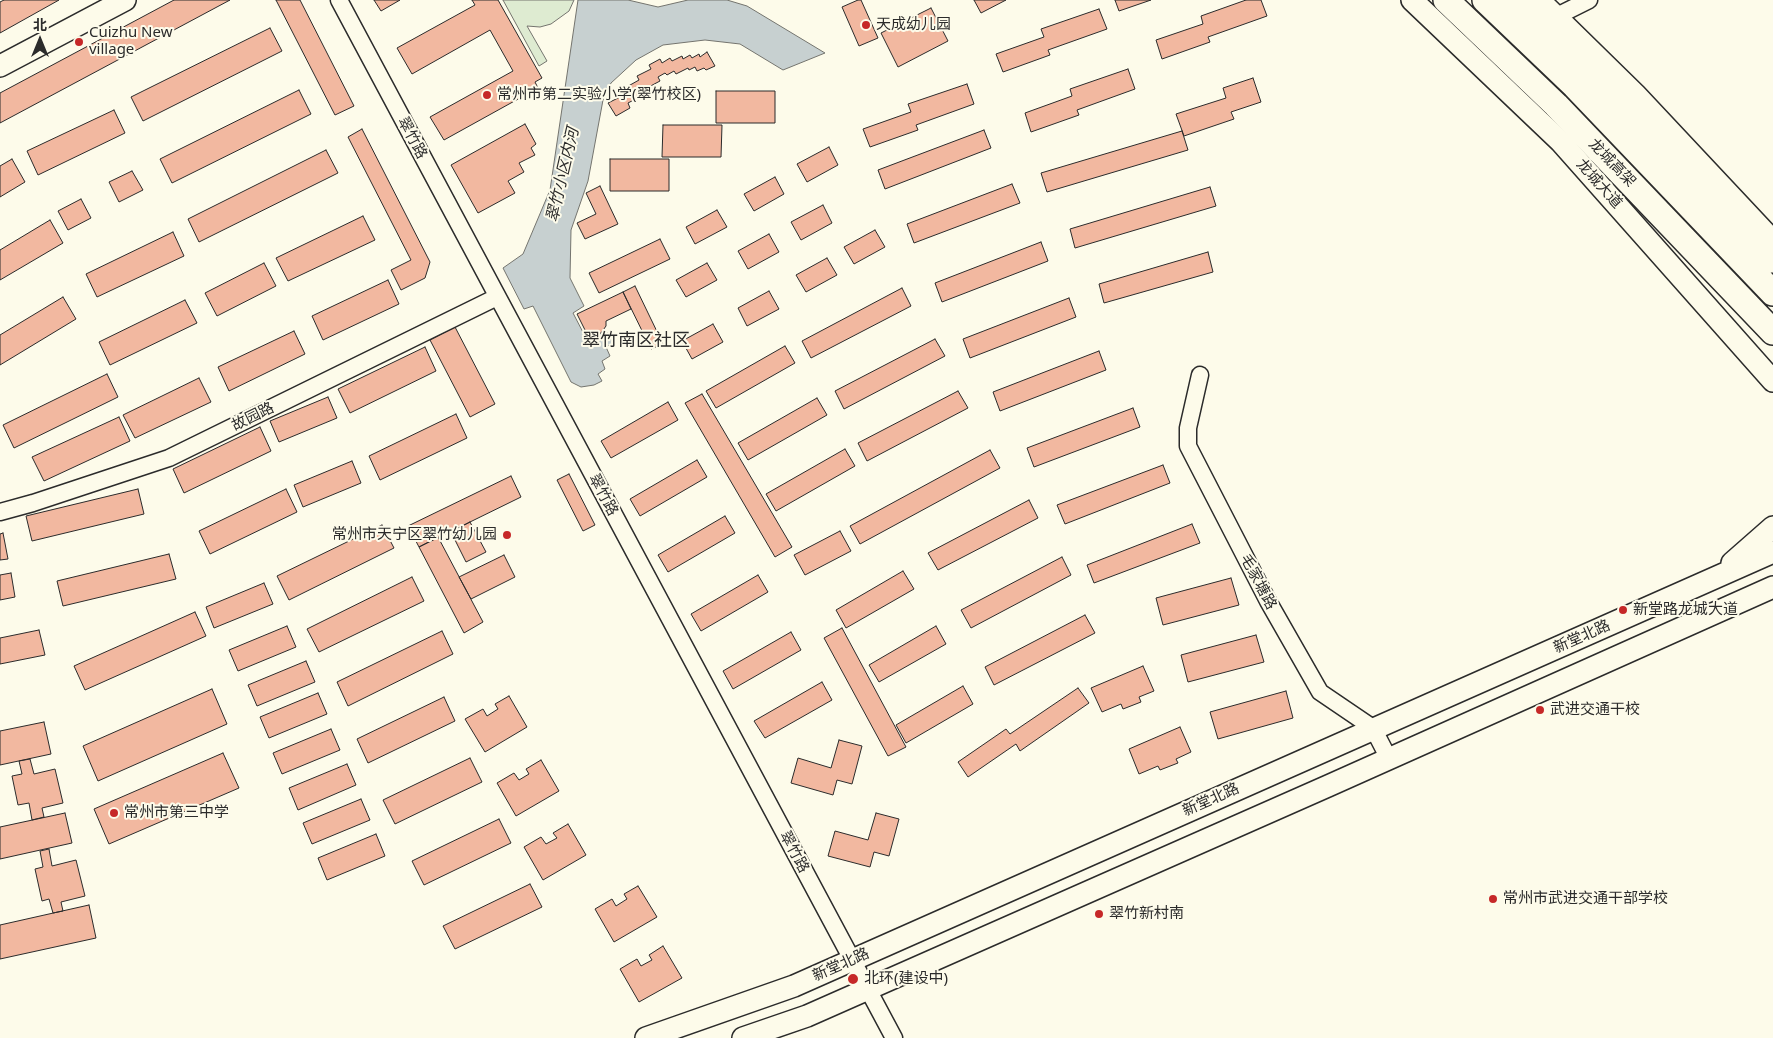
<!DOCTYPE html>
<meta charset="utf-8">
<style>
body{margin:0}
#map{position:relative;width:1773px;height:1038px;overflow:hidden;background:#fdfbea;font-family:"Noto Sans","Noto Sans SC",sans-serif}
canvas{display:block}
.north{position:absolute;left:15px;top:15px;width:50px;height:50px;-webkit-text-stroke:4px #fdfbea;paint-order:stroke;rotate:0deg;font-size:14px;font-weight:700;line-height:20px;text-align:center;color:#2b2b2b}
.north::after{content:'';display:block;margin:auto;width:18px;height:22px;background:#2b2b2b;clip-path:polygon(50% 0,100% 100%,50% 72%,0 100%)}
</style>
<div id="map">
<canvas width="1773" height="1038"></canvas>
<div class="north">北</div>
</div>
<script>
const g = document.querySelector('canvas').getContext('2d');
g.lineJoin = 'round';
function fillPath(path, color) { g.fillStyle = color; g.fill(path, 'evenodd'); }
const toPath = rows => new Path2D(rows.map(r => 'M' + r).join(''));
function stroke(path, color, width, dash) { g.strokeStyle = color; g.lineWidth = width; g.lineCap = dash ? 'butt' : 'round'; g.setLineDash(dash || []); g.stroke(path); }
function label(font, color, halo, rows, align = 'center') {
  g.font = font + ' "Noto Sans","Noto Sans SC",sans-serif'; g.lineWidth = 4; g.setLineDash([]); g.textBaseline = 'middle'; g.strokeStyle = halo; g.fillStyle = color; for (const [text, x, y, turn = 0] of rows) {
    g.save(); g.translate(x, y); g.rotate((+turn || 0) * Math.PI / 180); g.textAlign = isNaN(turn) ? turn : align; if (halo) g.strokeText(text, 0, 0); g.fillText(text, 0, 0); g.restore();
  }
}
const green = toPath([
 [503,0,574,0,569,11,551,24,540,27,527,26,547,61,539,66,503,0]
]);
fillPath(green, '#deebd1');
stroke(green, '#74746e', 1);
const water = toPath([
 [578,0,628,0,658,7,688,0,727,0,747,6,825,53,783,70,740,44,705,40,663,45,636,60,611,83,603,100,588,181,571,230,570,278,584,306,573,313,587,340,606,331,613,343,606,347,610,356,602,361,605,369,598,374,602,381,594,385,581,387,571,382,533,306,524,309,503,268,523,254,550,190,578,0]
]);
fillPath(water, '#c7d0d0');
stroke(water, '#74746e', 1);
const building = toPath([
 [4,0,59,0,0,33,0,2,4,0],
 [174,0,230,0,0,123,0,93,174,0],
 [276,0,300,0,354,106,335,115,276,0],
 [374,0,400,0,381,11,374,0],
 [472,0,498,0,542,78,535,82,538,88,444,140,430,117,513,71,490,30,412,74,397,48,475,5,472,0],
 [858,0,861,0,878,38,859,46,842,7,858,0],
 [974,0,1006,0,981,13,974,0],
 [1115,0,1151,0,1119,11,1115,0],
 [1246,0,1261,0,1267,16,1208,37,1210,42,1162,59,1156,40,1203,24,1201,16,1246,0],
 [931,8,948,41,898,67,881,33,931,8],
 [1099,9,1107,29,1048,50,1050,55,1003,72,996,54,1044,37,1041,29,1099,9],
 [270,28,282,51,143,121,131,97,270,28],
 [707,52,715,66,706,70,704,68,697,71,695,67,689,70,688,68,676,74,674,71,667,75,665,73,658,77,660,81,643,90,645,94,628,103,630,108,616,116,608,103,626,94,623,89,639,80,637,76,651,69,649,65,660,59,662,63,670,58,672,61,682,56,683,59,690,55,692,58,699,54,700,57,707,52],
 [1128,69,1135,89,1077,110,1079,115,1031,132,1025,113,1072,96,1070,89,1128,69],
 [1253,78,1261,102,1231,112,1234,119,1184,136,1176,114,1226,98,1223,88,1253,78],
 [967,84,974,104,916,125,918,130,870,147,863,129,911,112,908,104,967,84],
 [299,90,311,114,172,183,160,159,299,90],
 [716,91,775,91,775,123,716,123,716,91],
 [114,110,125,133,38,175,27,151,114,110],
 [525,124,536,144,531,148,535,155,519,163,524,172,508,181,515,193,478,213,451,165,525,124],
 [663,125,722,125,721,157,662,157,663,125],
 [362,129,430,262,425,278,401,290,391,270,411,260,348,137,362,129],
 [984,130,991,148,885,189,878,170,984,130],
 [1182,131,1188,150,1047,192,1041,173,1182,131],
 [829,147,838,165,807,182,797,164,829,147],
 [326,150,338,173,199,242,188,219,326,150],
 [12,159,25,182,0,197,0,166,12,159],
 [610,159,669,159,669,191,610,191,610,159],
 [132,171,143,190,119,202,109,182,132,171],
 [775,177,784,194,754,211,744,194,775,177],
 [1012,184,1020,203,914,243,907,224,1012,184],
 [600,186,618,224,585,239,577,223,596,214,586,193,600,186],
 [1210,187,1216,206,1075,248,1070,229,1210,187],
 [81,199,91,218,68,230,58,211,81,199],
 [823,205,832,223,801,240,791,222,823,205],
 [717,210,727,227,695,244,686,227,717,210],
 [363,216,375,240,288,281,276,258,363,216],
 [50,220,63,243,0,280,0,250,50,220],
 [875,230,885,247,854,264,844,247,875,230],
 [173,232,184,256,97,297,86,274,173,232],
 [769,234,779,252,748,269,738,251,769,234],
 [660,239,670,259,599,293,589,273,660,239],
 [1041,242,1048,261,942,302,935,283,1041,242],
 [1208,252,1213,272,1104,303,1099,284,1208,252],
 [827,258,837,275,806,292,796,275,827,258],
 [264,263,276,286,217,316,205,293,264,263],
 [707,263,717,280,686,297,676,280,707,263],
 [388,280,399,304,323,340,312,316,388,280],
 [635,286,663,344,651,349,623,292,635,286],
 [902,288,911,306,811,358,802,341,902,288],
 [769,291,779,309,747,326,738,308,769,291],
 [623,292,631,309,606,321,606,326,601,333,589,334,586,332,577,314,623,292],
 [63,297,76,319,0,365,0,335,63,297],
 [1069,298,1076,317,970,358,963,339,1069,298],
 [185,300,197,323,110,365,99,342,185,300],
 [713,324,723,342,692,359,682,341,713,324],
 [455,327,495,404,470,417,430,340,455,327],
 [294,331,305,354,229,391,218,367,294,331],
 [935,339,945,356,844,409,835,391,935,339],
 [785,346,795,363,716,408,706,391,785,346],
 [425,347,436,371,350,413,338,389,425,347],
 [1099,351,1106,370,1000,411,993,392,1099,351],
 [107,374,118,397,14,448,3,425,107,374],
 [199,378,211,402,135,438,123,415,199,378],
 [958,391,968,408,867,461,858,443,958,391],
 [702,394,792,547,775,557,685,403,702,394],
 [328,397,337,418,279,442,270,421,328,397],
 [817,398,827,415,748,460,738,443,817,398],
 [668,402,678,420,611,458,601,441,668,402],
 [1133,408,1140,427,1034,467,1027,448,1133,408],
 [456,414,467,438,380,480,369,456,456,414],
 [119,417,130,441,44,481,32,457,119,417],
 [260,427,271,451,184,493,173,469,260,427],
 [845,449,855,466,776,511,766,494,845,449],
 [990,450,1000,468,860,544,850,526,990,450],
 [697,460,707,477,640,516,630,499,697,460],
 [352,461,361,483,303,507,294,485,352,461],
 [1163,465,1170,483,1065,524,1057,505,1163,465],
 [569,474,595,525,583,531,557,480,569,474],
 [511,476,521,497,419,547,408,526,511,476],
 [138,489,144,514,32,541,26,516,138,489],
 [286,489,297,512,210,554,199,531,286,489],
 [1029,500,1038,518,938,570,928,553,1029,500],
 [725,516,735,533,668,572,658,555,725,516],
 [470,522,486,552,466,562,451,532,470,522],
 [1192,524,1200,543,1094,583,1087,565,1192,524],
 [382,525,394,548,289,600,277,576,382,525],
 [840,531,851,551,805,575,794,555,840,531],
 [3,533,8,559,0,560,0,534,3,533],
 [438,537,483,622,464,633,419,547,438,537],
 [169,554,176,579,63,606,57,581,169,554],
 [504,555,515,577,471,599,459,577,504,555],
 [1062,557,1071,575,971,628,961,610,1062,557],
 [903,571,914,589,846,628,836,610,903,571],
 [11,573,15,597,0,600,0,575,11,573],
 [758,575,768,592,701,631,691,614,758,575],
 [412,577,424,601,319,652,307,629,412,577],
 [1231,578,1239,605,1163,625,1156,598,1231,578],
 [264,583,273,604,214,628,206,607,264,583],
 [195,612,206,636,85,690,74,666,195,612],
 [1085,615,1095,633,994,685,985,667,1085,615],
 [287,626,296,647,238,671,229,650,287,626],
 [936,626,946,644,879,682,869,665,936,626],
 [842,628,906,747,888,756,824,638,842,628],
 [39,630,45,655,0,664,0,638,39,630],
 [442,631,453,654,348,706,337,682,442,631],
 [791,632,801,650,733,689,723,671,791,632],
 [1256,635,1264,662,1188,682,1181,655,1256,635],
 [306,661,315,682,257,706,248,685,306,661],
 [1143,666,1154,691,1139,697,1141,702,1123,709,1121,704,1102,712,1091,688,1143,666],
 [822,682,832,700,765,738,754,721,822,682],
 [963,686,973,704,906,743,896,725,963,686],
 [1078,688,1089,703,1020,751,1016,744,968,777,958,762,1006,729,1010,734,1078,688],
 [212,689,227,724,98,781,83,746,212,689],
 [1286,691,1293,718,1218,739,1210,712,1286,691],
 [318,693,327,714,269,738,260,717,318,693],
 [509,696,527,727,485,752,465,719,483,709,487,716,498,709,495,704,509,696],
 [444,697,455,721,368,763,357,739,444,697],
 [44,722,51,754,0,765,0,731,44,722],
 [1180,727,1191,752,1176,759,1178,763,1160,770,1158,766,1139,774,1129,749,1180,727],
 [331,729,340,750,282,774,273,753,331,729],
 [839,740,862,746,852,784,837,780,833,795,791,783,798,758,831,768,839,740],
 [223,753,239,788,109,844,94,809,223,753],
 [470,758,482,782,395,824,383,800,470,758],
 [30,759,34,774,55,769,63,803,42,808,44,817,32,820,29,803,18,805,12,776,22,774,19,761,30,759],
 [541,760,559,791,516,816,497,783,514,773,519,780,529,774,526,769,541,760],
 [347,764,356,785,298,810,289,788,347,764],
 [361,799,370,820,312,844,303,823,361,799],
 [65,813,72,843,0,859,0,827,65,813],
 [876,813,899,819,889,856,874,852,870,867,828,856,835,831,868,840,876,813],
 [499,819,511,843,424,885,412,861,499,819],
 [568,824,586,855,543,880,524,847,541,837,546,844,557,838,553,833,568,824],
 [376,834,385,856,327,880,318,858,376,834],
 [49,849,52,866,76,860,85,896,61,902,63,911,53,913,49,899,42,901,35,869,43,867,40,851,49,849],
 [530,884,542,907,455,949,443,926,530,884],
 [638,886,657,917,614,942,595,909,612,899,616,906,627,899,624,894,638,886],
 [89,905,96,938,0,959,0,925,89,905],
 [663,946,682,978,639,1002,620,969,637,959,641,966,652,960,649,955,663,946]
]);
fillPath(building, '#f2b8a0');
stroke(building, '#2b2b2b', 1);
const minor = toPath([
 [339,0,894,1038],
 [1557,16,1589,0],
 [1200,375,1188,428,1188,446,1268,601,1320,692,1373,728,1389,759],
 [0,512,33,503,169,458,497,297]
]);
const major = toPath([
 [1412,0,1561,142,1773,381],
 [1539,0,1635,94,1773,241],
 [0,66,125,0],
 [1732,563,1773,527],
 [646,1038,794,986,1773,552],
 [743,1038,807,1016,1328,786,1773,587]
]);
const highway = toPath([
 [1446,0,1556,105,1773,332],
 [1485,0,1575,86,1773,293],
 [1515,0,1591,69,1674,160,1743,227,1773,260]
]);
stroke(minor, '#2b2b2b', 19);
stroke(major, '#2b2b2b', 24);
stroke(highway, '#2b2b2b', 28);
stroke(minor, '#fdfbea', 16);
stroke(major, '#fdfbea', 21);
stroke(highway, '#fdfbea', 25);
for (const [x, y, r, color] of [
 [866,25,5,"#c62828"],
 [79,42,5,"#c62828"],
 [487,95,5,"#c62828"],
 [507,535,5,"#c62828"],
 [1623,610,5,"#c62828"],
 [1540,710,5,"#c62828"],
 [114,813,5,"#c62828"],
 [1493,899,5,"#c62828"],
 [1099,914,5,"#c62828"],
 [853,979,6,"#c62828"]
]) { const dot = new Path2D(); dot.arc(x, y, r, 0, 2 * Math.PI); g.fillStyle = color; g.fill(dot); stroke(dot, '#fdfbea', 2); }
label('15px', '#2b2b2b', '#fdfbea', [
 ["天成幼儿园",876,25],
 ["Cuizhu New",89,33],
 ["village",89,50],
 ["常州市第二实验小学(翠竹校区)",497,95],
 ["常州市天宁区翠竹幼儿园",497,535,"right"],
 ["新堂路龙城大道",1633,610],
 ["武进交通干校",1550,710],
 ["常州市第三中学",124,813],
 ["常州市武进交通干部学校",1503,899],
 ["翠竹新村南",1109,914],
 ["北环(建设中)",864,979]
], 'left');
label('15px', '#2b2b2b', '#fdfbea', [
 ["翠竹路",412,138,62],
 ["龙城高架",1612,163,46],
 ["龙城大道",1599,184,48],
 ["故园路",253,417,-26],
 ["翠竹路",603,495,62],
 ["毛家塘路",1258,582,62],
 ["新堂北路",1582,637,-24],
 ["新堂北路",1211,800,-24],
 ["翠竹路",794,852,62],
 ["新堂北路",841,965,-24]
]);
label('italic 16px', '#2b2b2b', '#fdfbea', [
 ["翠竹小区内河",563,175,-77]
]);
label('18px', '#2b2b2b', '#fdfbea', [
 ["翠竹南区社区",636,341]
]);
</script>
